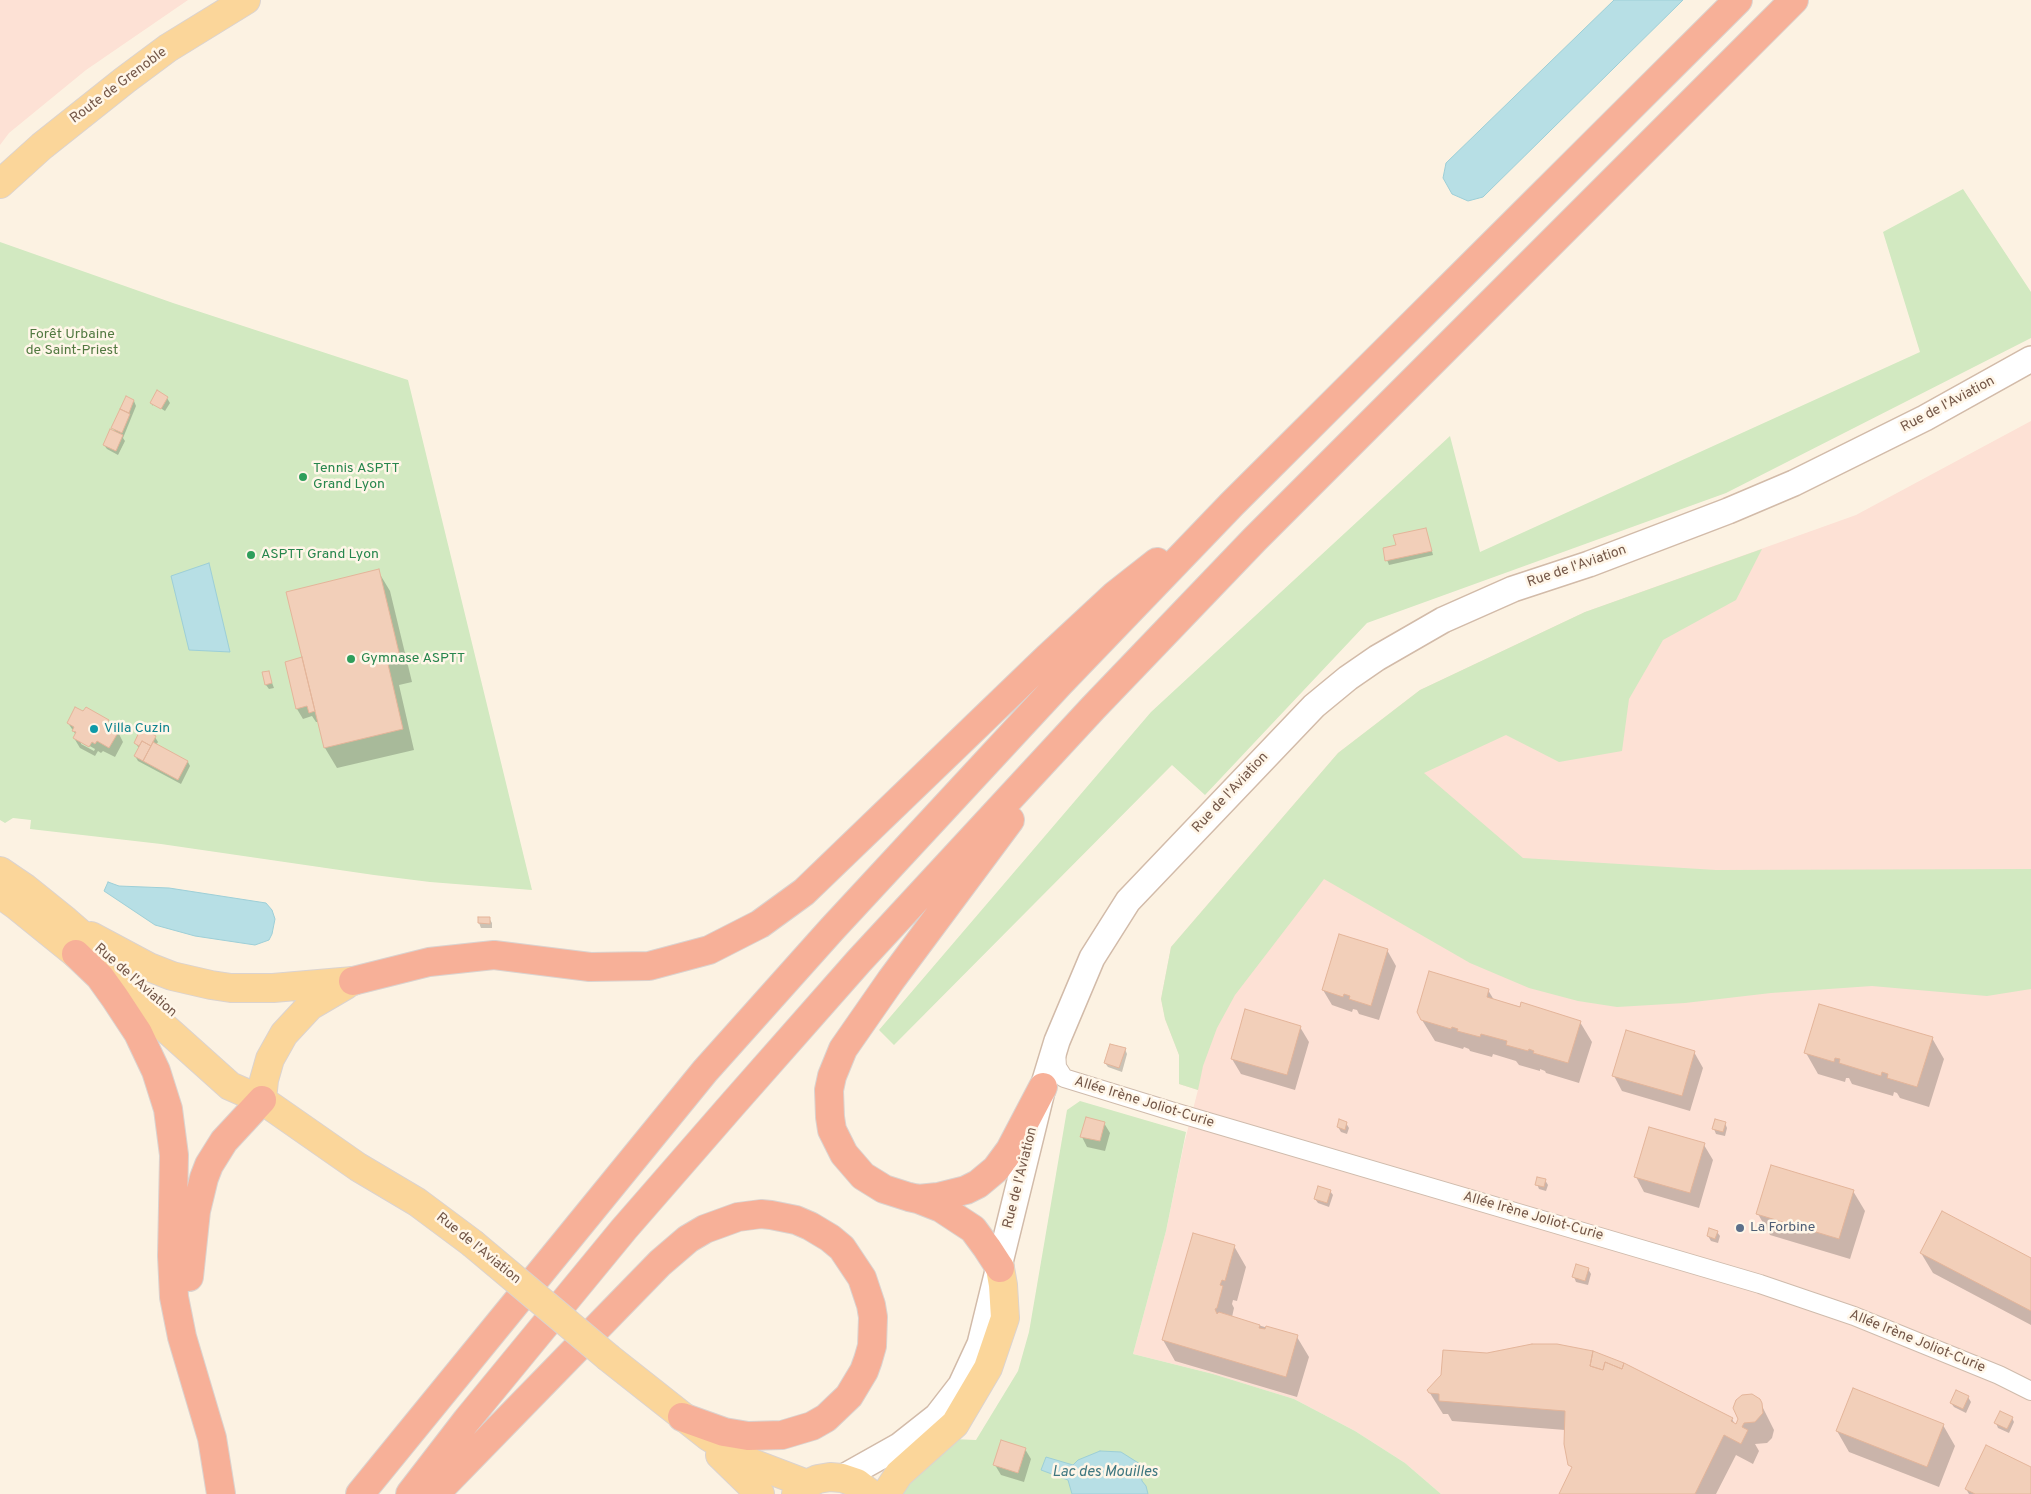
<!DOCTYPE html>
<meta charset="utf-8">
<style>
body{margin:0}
canvas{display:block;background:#fcf2e2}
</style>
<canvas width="2031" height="1494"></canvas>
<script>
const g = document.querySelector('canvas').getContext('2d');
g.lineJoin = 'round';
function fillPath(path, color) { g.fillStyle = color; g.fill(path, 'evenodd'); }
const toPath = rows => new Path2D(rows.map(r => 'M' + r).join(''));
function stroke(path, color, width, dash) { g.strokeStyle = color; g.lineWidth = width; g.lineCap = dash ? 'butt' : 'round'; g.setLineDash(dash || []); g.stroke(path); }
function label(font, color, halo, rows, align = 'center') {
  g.font = font + ' Overpass,sans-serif'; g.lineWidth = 5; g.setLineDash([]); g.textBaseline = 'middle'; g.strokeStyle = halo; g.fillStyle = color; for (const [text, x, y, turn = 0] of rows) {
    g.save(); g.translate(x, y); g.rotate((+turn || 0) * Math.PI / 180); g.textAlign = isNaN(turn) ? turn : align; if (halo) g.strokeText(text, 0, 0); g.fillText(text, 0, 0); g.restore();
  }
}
fillPath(toPath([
 [0,0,188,0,86,70,9,133,0,145],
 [2031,421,2031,1494,1441,1494,1405,1463,1355,1431,1294,1399,1213,1374,1133,1354,1166,1231,1184,1144,1198,1090,1179,1084,1179,1055,1165,1019,1161,999,1171,947,1338,753,1420,690,1585,612,1856,515]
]), '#fde1d5');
fillPath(toPath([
 [1963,189,2031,292,2031,338,1726,493,1367,623,1205,795,1172,765,894,1045,879,1030,1151,712,1450,436,1480,552,1920,352,1883,232],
 [0,242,173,303,408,380,532,890,430,882,374,875,161,844,30,829,31,820,13,818,5,823,0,820],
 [1762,549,1736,600,1663,640,1629,699,1622,751,1559,762,1506,735,1424,773,1523,858,1716,870,2031,869,2031,989,1987,996,1872,986,1771,993,1685,1003,1617,1007,1578,1001,1529,988,1470,963,1324,879,1235,995,1217,1028,1203,1066,1198,1090,1179,1084,1179,1055,1165,1019,1161,999,1171,947,1338,753,1420,690,1585,612],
 [1080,1101,1186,1132,1166,1231,1133,1354,1213,1374,1294,1399,1355,1431,1405,1463,1441,1494,902,1494,909,1478,952,1439,976,1440,1018,1371,1029,1332,1067,1110]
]), '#d2e9c1');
const water = toPath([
 [1614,0,1683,0,1483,197,1468,201,1452,194,1443,178,1446,163,1614,0],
 [209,563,230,652,189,650,171,576,209,563],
 [108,882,119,886,169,888,266,903,272,910,275,919,272,934,269,940,255,945,195,936,155,925,104,891,108,882],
 [1100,1451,1121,1452,1140,1464,1142,1481,1146,1486,1148,1494,1072,1494,1068,1480,1041,1470,1046,1457,1073,1465,1078,1460,1100,1451]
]);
fillPath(water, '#b7dfe5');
stroke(water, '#9dcfd7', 1);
fillPath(toPath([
 [157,392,167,398,170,403,165,411,153,403,153,406,151,403],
 [126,398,134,401,136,406,123,438,125,441,118,455,107,449,104,445,116,433,113,428],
 [1426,529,1433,555,1389,565,1387,560,1397,546],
 [378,571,390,591,412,682,399,685,414,750,337,768,325,748,319,722,316,722,312,716,303,719,297,709],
 [268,672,274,688,269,689,266,685],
 [108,721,112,729,118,732,123,742,115,757,103,751,101,753,98,751,95,756,80,748,74,738,76,735,68,723],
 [81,741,95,749,94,751,81,744],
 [142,730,155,737,158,742,156,745,188,762,190,766,181,784,138,761,135,756,139,748,135,743],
 [479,918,489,918,492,923,492,928,481,928,479,923],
 [1387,950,1396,966,1379,1020,1359,1014,1357,1010,1353,1009,1352,1012,1332,1005,1323,990],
 [1488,990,1494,1000,1580,1022,1592,1042,1579,1083,1546,1073,1545,1071,1540,1069,1540,1071,1519,1065,1516,1061,1493,1054,1492,1057,1470,1051,1469,1049,1464,1047,1463,1049,1435,1041,1422,1020],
 [1300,1027,1309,1042,1295,1090,1241,1074,1232,1059],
 [1932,1038,1944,1059,1929,1107,1900,1098,1897,1093,1894,1092,1893,1096,1852,1084,1849,1078,1846,1078,1845,1082,1818,1074,1806,1053],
 [1125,1049,1127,1054,1122,1072,1108,1067,1105,1063],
 [1694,1052,1703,1068,1690,1111,1622,1091,1614,1076],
 [1104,1123,1110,1133,1105,1151,1087,1147,1082,1137],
 [1346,1123,1349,1128,1347,1134,1341,1132,1338,1127],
 [1725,1123,1727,1128,1725,1136,1716,1134,1714,1129],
 [1704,1145,1713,1160,1699,1208,1644,1192,1636,1177],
 [1545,1180,1548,1185,1546,1191,1539,1189,1537,1184],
 [1330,1191,1333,1195,1329,1207,1318,1203,1315,1199],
 [1853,1191,1865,1211,1850,1259,1770,1235,1758,1214],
 [1717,1232,1720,1236,1718,1243,1711,1241,1708,1236],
 [1234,1246,1246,1267,1237,1301,1233,1300,1232,1304,1234,1308,1232,1317,1297,1337,1309,1357,1297,1397,1175,1361,1163,1340],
 [1921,1253,2031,1259,2031,1325,1933,1273],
 [1588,1269,1591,1274,1588,1285,1576,1282,1574,1277],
 [1428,1390,1732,1419,1736,1426,1759,1400,1774,1430,1772,1438,1767,1443,1755,1444,1759,1451,1753,1464,1736,1455,1716,1494,1560,1494,1573,1469,1570,1464,1565,1430,1452,1421,1448,1414,1443,1414],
 [1968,1397,1971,1402,1966,1413,1954,1407,1951,1403],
 [2012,1418,2014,1422,2009,1433,1998,1428,1996,1423],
 [1943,1425,1955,1446,1939,1487,1849,1452,1837,1431],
 [1025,1449,1031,1459,1024,1482,1001,1475,995,1465],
 [2031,1469,2031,1494,1969,1494,1966,1489]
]), '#0003');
const building = toPath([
 [157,390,168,397,161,409,150,403,157,390],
 [126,396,134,400,129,413,120,409,126,396],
 [120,409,130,414,122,433,111,428,120,409],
 [110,429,123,435,116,451,103,445,110,429],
 [1426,528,1432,551,1385,561,1383,548,1396,545,1393,535,1426,528],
 [379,569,401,661,388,664,403,729,324,748,286,592,379,569],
 [302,657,315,711,309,713,307,706,296,709,285,662,302,657],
 [269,671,272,683,265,685,262,672,269,671],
 [75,707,83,711,86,707,109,720,106,724,119,731,109,748,97,741,95,744,92,742,89,747,73,738,76,732,72,731,74,727,67,723,75,707],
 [141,728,156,736,151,746,142,741,139,746,134,743,141,728],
 [142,741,151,746,143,761,134,756,142,741],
 [153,742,188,761,178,780,143,761,153,742],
 [478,917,490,917,490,924,478,923,478,917],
 [1339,934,1388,949,1371,1006,1349,999,1350,996,1344,994,1343,997,1322,990,1339,934],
 [1429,971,1489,989,1487,997,1520,1007,1521,1002,1581,1021,1568,1063,1533,1053,1534,1051,1529,1049,1528,1051,1506,1045,1507,1041,1481,1034,1480,1037,1457,1031,1458,1029,1452,1027,1451,1029,1421,1020,1417,1012,1429,971],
 [1819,1004,1933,1037,1917,1087,1887,1078,1888,1074,1882,1072,1881,1076,1839,1063,1840,1059,1835,1058,1834,1062,1804,1053,1819,1004],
 [1245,1009,1301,1026,1287,1075,1231,1059,1245,1009],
 [1626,1030,1695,1051,1682,1096,1612,1076,1626,1030],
 [1110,1044,1126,1048,1119,1068,1104,1063,1110,1044],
 [1086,1117,1105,1122,1100,1141,1080,1137,1086,1117],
 [1339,1119,1347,1122,1345,1130,1337,1127,1339,1119],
 [1715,1119,1726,1122,1723,1132,1712,1129,1715,1119],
 [1649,1127,1705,1143,1690,1193,1634,1177,1649,1127],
 [1771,1165,1854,1190,1839,1239,1756,1214,1771,1165],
 [1537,1177,1546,1179,1544,1187,1535,1185,1537,1177],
 [1318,1186,1331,1190,1327,1203,1314,1199,1318,1186],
 [1942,1211,2031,1258,2031,1311,1920,1253,1942,1211],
 [1709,1228,1718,1231,1715,1239,1707,1236,1709,1228],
 [1193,1233,1235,1245,1225,1281,1222,1280,1220,1285,1223,1286,1217,1308,1215,1309,1217,1314,1219,1312,1260,1325,1259,1328,1265,1329,1266,1326,1298,1335,1286,1377,1162,1340,1193,1233],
 [1576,1264,1589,1268,1585,1281,1572,1277,1576,1264],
 [1532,1344,1557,1344,1593,1351,1590,1366,1603,1370,1605,1362,1622,1369,1624,1363,1733,1418,1731,1421,1736,1424,1738,1419,1733,1408,1736,1400,1742,1395,1752,1394,1760,1399,1762,1403,1763,1413,1755,1422,1744,1423,1742,1427,1748,1430,1741,1444,1724,1435,1695,1494,1559,1494,1572,1467,1568,1465,1564,1444,1565,1411,1439,1401,1439,1394,1429,1393,1427,1390,1441,1375,1443,1350,1487,1353,1532,1344],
 [1593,1351,1624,1363,1622,1369,1605,1362,1603,1370,1590,1366,1593,1351],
 [1853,1388,1944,1424,1927,1467,1836,1431,1853,1388],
 [1956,1390,1969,1396,1963,1409,1950,1403,1956,1390],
 [2000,1411,2013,1417,2007,1429,1994,1423,2000,1411],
 [1001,1440,1026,1448,1018,1473,993,1465,1001,1440],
 [1986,1445,2031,1467,2031,1494,1975,1494,1965,1489,1986,1445]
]);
fillPath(building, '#f2cfb9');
stroke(building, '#e4b59a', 1);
const street = toPath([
 [1056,1051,1057,1067,1064,1078,1171,1111,1760,1284,1854,1316,1999,1375,2031,1391]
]);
const secondary = toPath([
 [842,1478,899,1446,937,1416,961,1385,980,1344,1043,1087,1057,1041,1092,958,1128,901,1314,706,1348,678,1377,658,1443,620,1513,589,1589,564,1728,511,1794,483,1925,418,2031,359]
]);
const primary = toPath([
 [0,184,42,146,125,80,168,48,246,0],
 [0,871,25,888,66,921,103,953],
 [0,894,17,906,143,1008,230,1086,262,1100,358,1167,417,1202,472,1243],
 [91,936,149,967,172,976,211,985,231,988,273,988,353,981],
 [262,1100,264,1080,270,1059,284,1034,310,1006,346,985],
 [609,1358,709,1437,752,1463,807,1484],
 [720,1455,760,1494],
 [796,1494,807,1484,818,1479,830,1477,842,1478,857,1483,871,1494],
 [886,1494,899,1474,955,1424,988,1368,1005,1318,1003,1285,1000,1268]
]);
const highway = toPath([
 [1010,820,891,980,843,1049,832,1076,829,1090,830,1117,832,1130,844,1154,863,1176,884,1189,909,1197,918,1199,938,1197,966,1190,978,1184,996,1169,1010,1150,1043,1087],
 [76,954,100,977,115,998,138,1033,156,1071,168,1109,174,1155,172,1256,174,1297,182,1337,212,1438,221,1494],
 [353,981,429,962,494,955,590,967,649,966,709,950,760,924,804,892,1047,658,1115,595,1157,562],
 [918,1199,941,1208,973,1229,987,1248,1000,1268],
 [189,1277,196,1211,204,1178,209,1165,224,1141,262,1100],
 [360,1494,705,1071,832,929,1060,683,1232,504,1738,0],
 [410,1494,467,1420,624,1229,732,1105,859,961,1093,708,1255,539,1794,0],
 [435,1494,660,1263,688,1239,705,1229,738,1217,761,1214,771,1215,796,1220,810,1226,830,1238,842,1248,862,1278,871,1305,873,1317,872,1346,868,1360,864,1371,849,1396,826,1418,812,1426,782,1435,748,1436,724,1432,682,1417]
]);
stroke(street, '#cfbbac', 20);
stroke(secondary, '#d2bba9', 28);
stroke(primary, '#dbd3cf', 30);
stroke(highway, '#dbd3cf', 30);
stroke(street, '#fff', 18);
stroke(secondary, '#fff', 25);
stroke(primary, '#fbd69a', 28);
stroke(highway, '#f7b098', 28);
const primaryBridge = toPath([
 [472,1243,609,1358]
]);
stroke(primaryBridge, '#dbd3cf', 30, []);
stroke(primaryBridge, '#fbd69a', 28);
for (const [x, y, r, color] of [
 [303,477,5,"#2e9e5b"],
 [251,555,5,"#2e9e5b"],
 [351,659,5,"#2e9e5b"],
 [94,729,5,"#0f9aa8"],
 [1740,1228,5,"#5c6f8a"]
]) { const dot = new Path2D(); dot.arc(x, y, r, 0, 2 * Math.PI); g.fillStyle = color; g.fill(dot); stroke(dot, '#fff6e8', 2); }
label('14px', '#745748', '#fff6e8', [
 ["Route de Grenoble",119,86,-37],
 ["Rue de l'Aviation",1948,405,-28],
 ["Rue de l'Aviation",1577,567,-19],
 ["Rue de l'Aviation",1231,793,-47],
 ["Rue de l'Aviation",135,981,41],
 ["Allée Irène Joliot-Curie",1144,1103,17],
 ["Rue de l'Aviation",1021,1178,-76],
 ["Allée Irène Joliot-Curie",1533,1217,16],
 ["Rue de l'Aviation",478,1249,39],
 ["Allée Irène Joliot-Curie",1917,1342,22]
]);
label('14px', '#527941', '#fff6e8', [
 ["Forêt Urbaine",72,335],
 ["de Saint-Priest",72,351]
]);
label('14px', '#27864d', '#fff6e8', [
 ["Tennis ASPTT",313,469],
 ["Grand Lyon",313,485],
 ["ASPTT Grand Lyon",261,555],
 ["Gymnase ASPTT",361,659]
], 'left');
label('14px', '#0d838f', '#fff6e8', [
 ["Villa Cuzin",104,729]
], 'left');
label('14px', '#4e5e75', '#fff6e8', [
 ["La Forbine",1750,1228]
], 'left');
label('italic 15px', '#3f7780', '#fff6e8', [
 ["Lac des Mouilles",1105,1473]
]);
</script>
